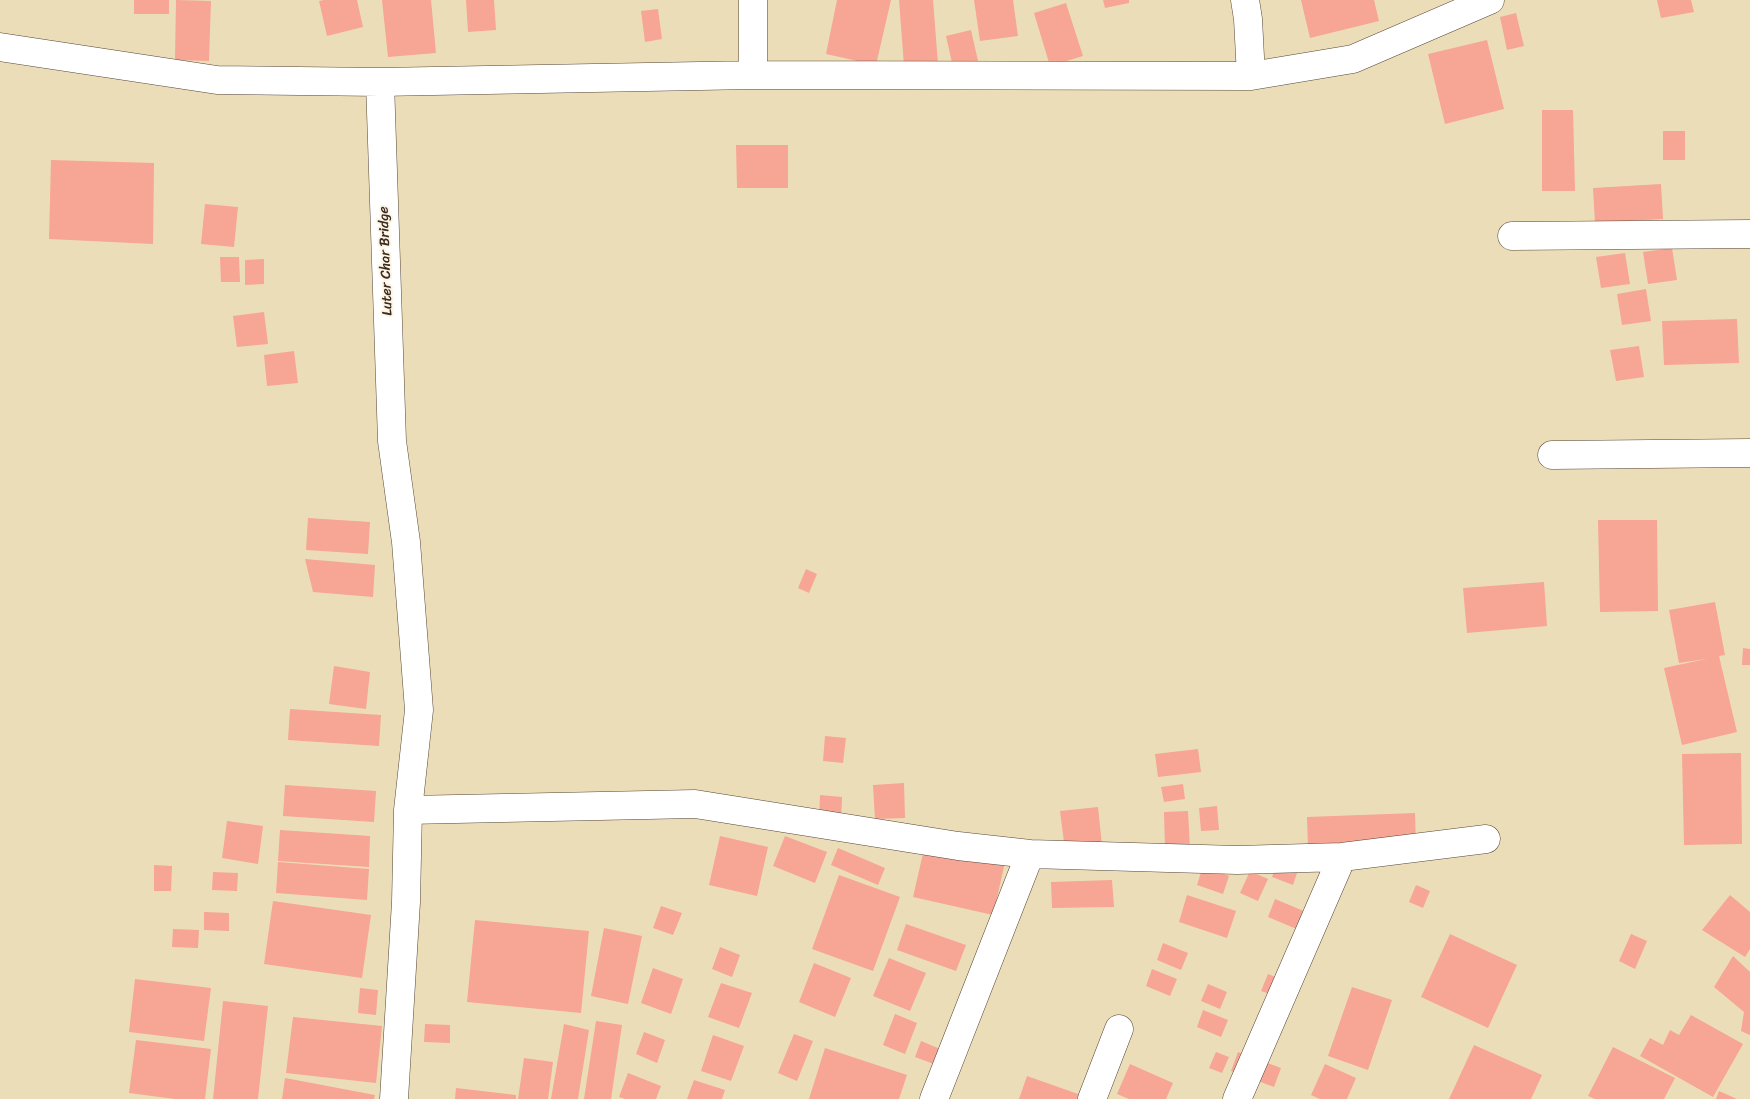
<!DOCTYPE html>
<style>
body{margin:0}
canvas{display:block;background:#ecddb9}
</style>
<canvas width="1750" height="1099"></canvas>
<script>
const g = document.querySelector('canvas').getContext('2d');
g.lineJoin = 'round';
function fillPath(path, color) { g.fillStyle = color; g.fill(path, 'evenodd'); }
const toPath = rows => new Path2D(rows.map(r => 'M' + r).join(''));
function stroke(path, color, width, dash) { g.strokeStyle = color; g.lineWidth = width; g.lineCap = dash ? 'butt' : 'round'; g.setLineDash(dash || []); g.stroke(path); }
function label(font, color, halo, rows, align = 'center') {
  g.font = font + ' Sriracha,sans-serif'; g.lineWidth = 4; g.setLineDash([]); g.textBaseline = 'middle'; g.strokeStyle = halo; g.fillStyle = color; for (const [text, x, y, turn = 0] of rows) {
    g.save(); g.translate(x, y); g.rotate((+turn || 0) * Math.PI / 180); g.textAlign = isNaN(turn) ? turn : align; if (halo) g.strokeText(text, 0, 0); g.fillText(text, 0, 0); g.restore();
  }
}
fillPath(toPath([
 [134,0,169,0,169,14,134,14],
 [176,0,211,1,209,61,175,60],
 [324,0,357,0,363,27,327,36,319,1],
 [382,0,431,0,436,53,388,57],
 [466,0,494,0,496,30,468,32],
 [837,0,891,0,876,65,826,54],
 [899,0,933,0,938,64,904,66],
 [974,0,1013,0,1018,36,980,41],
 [1103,0,1129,0,1129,3,1105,8],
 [1301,0,1374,0,1379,21,1310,38],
 [1657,0,1691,0,1694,12,1661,18],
 [1066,3,1083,56,1050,66,1034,13],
 [658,9,662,39,645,42,641,11],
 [1516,13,1524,46,1507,50,1500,17],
 [971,30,978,61,953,67,946,36],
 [1487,40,1504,109,1445,124,1428,54],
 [1542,110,1573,110,1575,191,1542,191],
 [1663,131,1685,131,1685,160,1663,160],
 [736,145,788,145,788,188,737,188],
 [51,160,154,163,153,244,49,239],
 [1661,184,1663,219,1595,223,1593,188],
 [205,204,238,207,234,247,201,244],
 [1672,248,1677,280,1648,284,1643,252],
 [1625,253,1630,284,1601,288,1596,257],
 [220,257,239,257,240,282,221,282],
 [264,259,264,284,245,285,245,260],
 [1646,289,1651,321,1622,325,1617,294],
 [264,312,268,344,237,347,233,316],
 [1737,319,1739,363,1664,365,1662,321],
 [1639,346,1644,377,1616,381,1610,350],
 [294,351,298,383,267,386,264,355],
 [308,518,370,522,368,554,306,550],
 [1598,520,1657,520,1658,611,1600,612],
 [305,559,375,565,373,597,313,592],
 [806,569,817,574,809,593,798,588],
 [1544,582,1547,626,1467,633,1463,588],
 [1715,602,1725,655,1719,656,1737,732,1682,745,1664,668,1706,659,1679,663,1669,610],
 [1743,648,1750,649,1750,665,1742,665],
 [334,666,370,672,366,709,329,704],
 [290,709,381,715,379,746,288,740],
 [825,736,846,738,843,763,823,761],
 [1198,749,1201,772,1158,777,1155,754],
 [1741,753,1742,844,1684,845,1682,754],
 [904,783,905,818,875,819,873,785],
 [1183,784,1185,799,1164,802,1161,787],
 [285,785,376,791,374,822,283,816],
 [820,795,842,797,841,820,819,820],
 [1217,806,1219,830,1201,831,1199,808],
 [1098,807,1102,845,1065,850,1060,811],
 [1188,811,1190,849,1165,849,1164,812],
 [1415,813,1416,845,1308,848,1307,817],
 [227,821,263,826,258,864,222,858],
 [929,827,1009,845,993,915,913,897],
 [280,830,370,836,369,867,278,861],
 [720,836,768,847,757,896,709,885],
 [785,836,827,852,815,883,773,866],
 [838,848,885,868,878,885,831,865],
 [1278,860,1299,867,1293,885,1272,877],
 [278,862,369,869,367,900,276,893],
 [154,865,172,866,171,891,154,891],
 [1203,866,1229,876,1223,894,1197,885],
 [1250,871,1268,879,1258,901,1240,893],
 [213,872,238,873,237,891,212,890],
 [839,875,900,897,873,971,812,949],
 [1112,880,1114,907,1052,908,1051,882],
 [1416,885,1430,891,1423,908,1409,902],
 [1187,895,1236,911,1227,938,1179,922],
 [1730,895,1750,912,1750,949,1745,957,1702,930],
 [1275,899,1306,912,1299,930,1268,917],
 [273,901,371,915,362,978,264,964],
 [661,906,682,913,673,935,653,928],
 [204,912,229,913,229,931,204,930],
 [475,920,589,931,581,1013,467,1002],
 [906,924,966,945,956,971,897,950],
 [604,928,642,936,628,1004,591,996],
 [173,929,199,930,198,948,172,947],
 [1450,934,1517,965,1488,1028,1421,997],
 [1631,934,1647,941,1635,969,1619,961],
 [1163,943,1188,953,1181,970,1157,960],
 [720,947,740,955,732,977,712,969],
 [1733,956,1750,972,1750,1035,1741,1031,1744,1012,1714,987],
 [889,958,926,973,910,1011,873,996],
 [814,963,851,978,835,1017,799,1002],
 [653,968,683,979,671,1014,641,1003],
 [1152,969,1177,979,1170,996,1146,986],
 [1268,974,1283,980,1276,996,1261,991],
 [135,979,211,988,204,1041,129,1032],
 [721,983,752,993,739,1028,708,1017],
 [1208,984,1227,992,1220,1009,1201,1001],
 [1352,987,1392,1000,1368,1070,1328,1056],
 [360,988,378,990,376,1015,358,1013],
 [223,1001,268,1006,258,1099,213,1099],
 [1203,1010,1228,1020,1221,1037,1197,1027],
 [895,1014,917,1023,905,1054,883,1045],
 [1691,1015,1743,1044,1713,1097,1640,1056,1650,1038,1663,1045,1670,1030,1679,1035],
 [293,1017,382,1026,376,1083,286,1073],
 [596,1021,622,1025,611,1099,584,1099],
 [425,1024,450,1025,450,1043,424,1042],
 [564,1024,589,1030,578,1099,551,1099],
 [644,1032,665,1040,657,1063,636,1054],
 [794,1034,813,1041,797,1081,778,1073],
 [713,1035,744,1046,731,1081,701,1071],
 [136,1040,211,1049,205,1099,175,1099,129,1093],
 [921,1041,945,1051,939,1066,915,1057],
 [1474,1045,1542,1075,1531,1099,1449,1099],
 [1613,1047,1675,1078,1664,1099,1595,1099,1588,1096],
 [825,1048,907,1075,899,1099,809,1099],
 [1216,1052,1229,1057,1222,1073,1209,1068],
 [1238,1052,1281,1068,1274,1087,1231,1071],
 [524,1058,553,1062,548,1099,518,1099],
 [1130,1064,1173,1083,1166,1099,1129,1099,1117,1094],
 [1325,1064,1356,1078,1347,1099,1320,1099,1311,1095],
 [628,1073,661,1086,656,1099,625,1099,619,1097],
 [1027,1076,1081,1095,1079,1099,1019,1099],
 [285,1078,375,1095,374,1099,282,1099],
 [694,1080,725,1090,722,1099,687,1099],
 [456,1088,516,1095,516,1099,455,1099],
 [1719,1091,1737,1099,1716,1099]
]), '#f7a594');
const minor = toPath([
 [1245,0,1248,19,1251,76],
 [0,47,217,80,380,82,753,75,1251,76,1353,59,1490,0],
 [753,75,753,0],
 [380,82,392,441,406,542,419,710,408,810,406,902,394,1099],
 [1512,236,1750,234],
 [1552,455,1750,453],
 [408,810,695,804,958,846,1030,854,1237,860,1342,857,1486,839],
 [934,1099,1030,854],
 [1092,1099,1119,1029],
 [1237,1099,1342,857]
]);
stroke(minor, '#564535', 29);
stroke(minor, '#fff', 28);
label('14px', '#3b2a1e', '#fcf5e5', [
 ["Luter Char Bridge",386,261,-92]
]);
</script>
